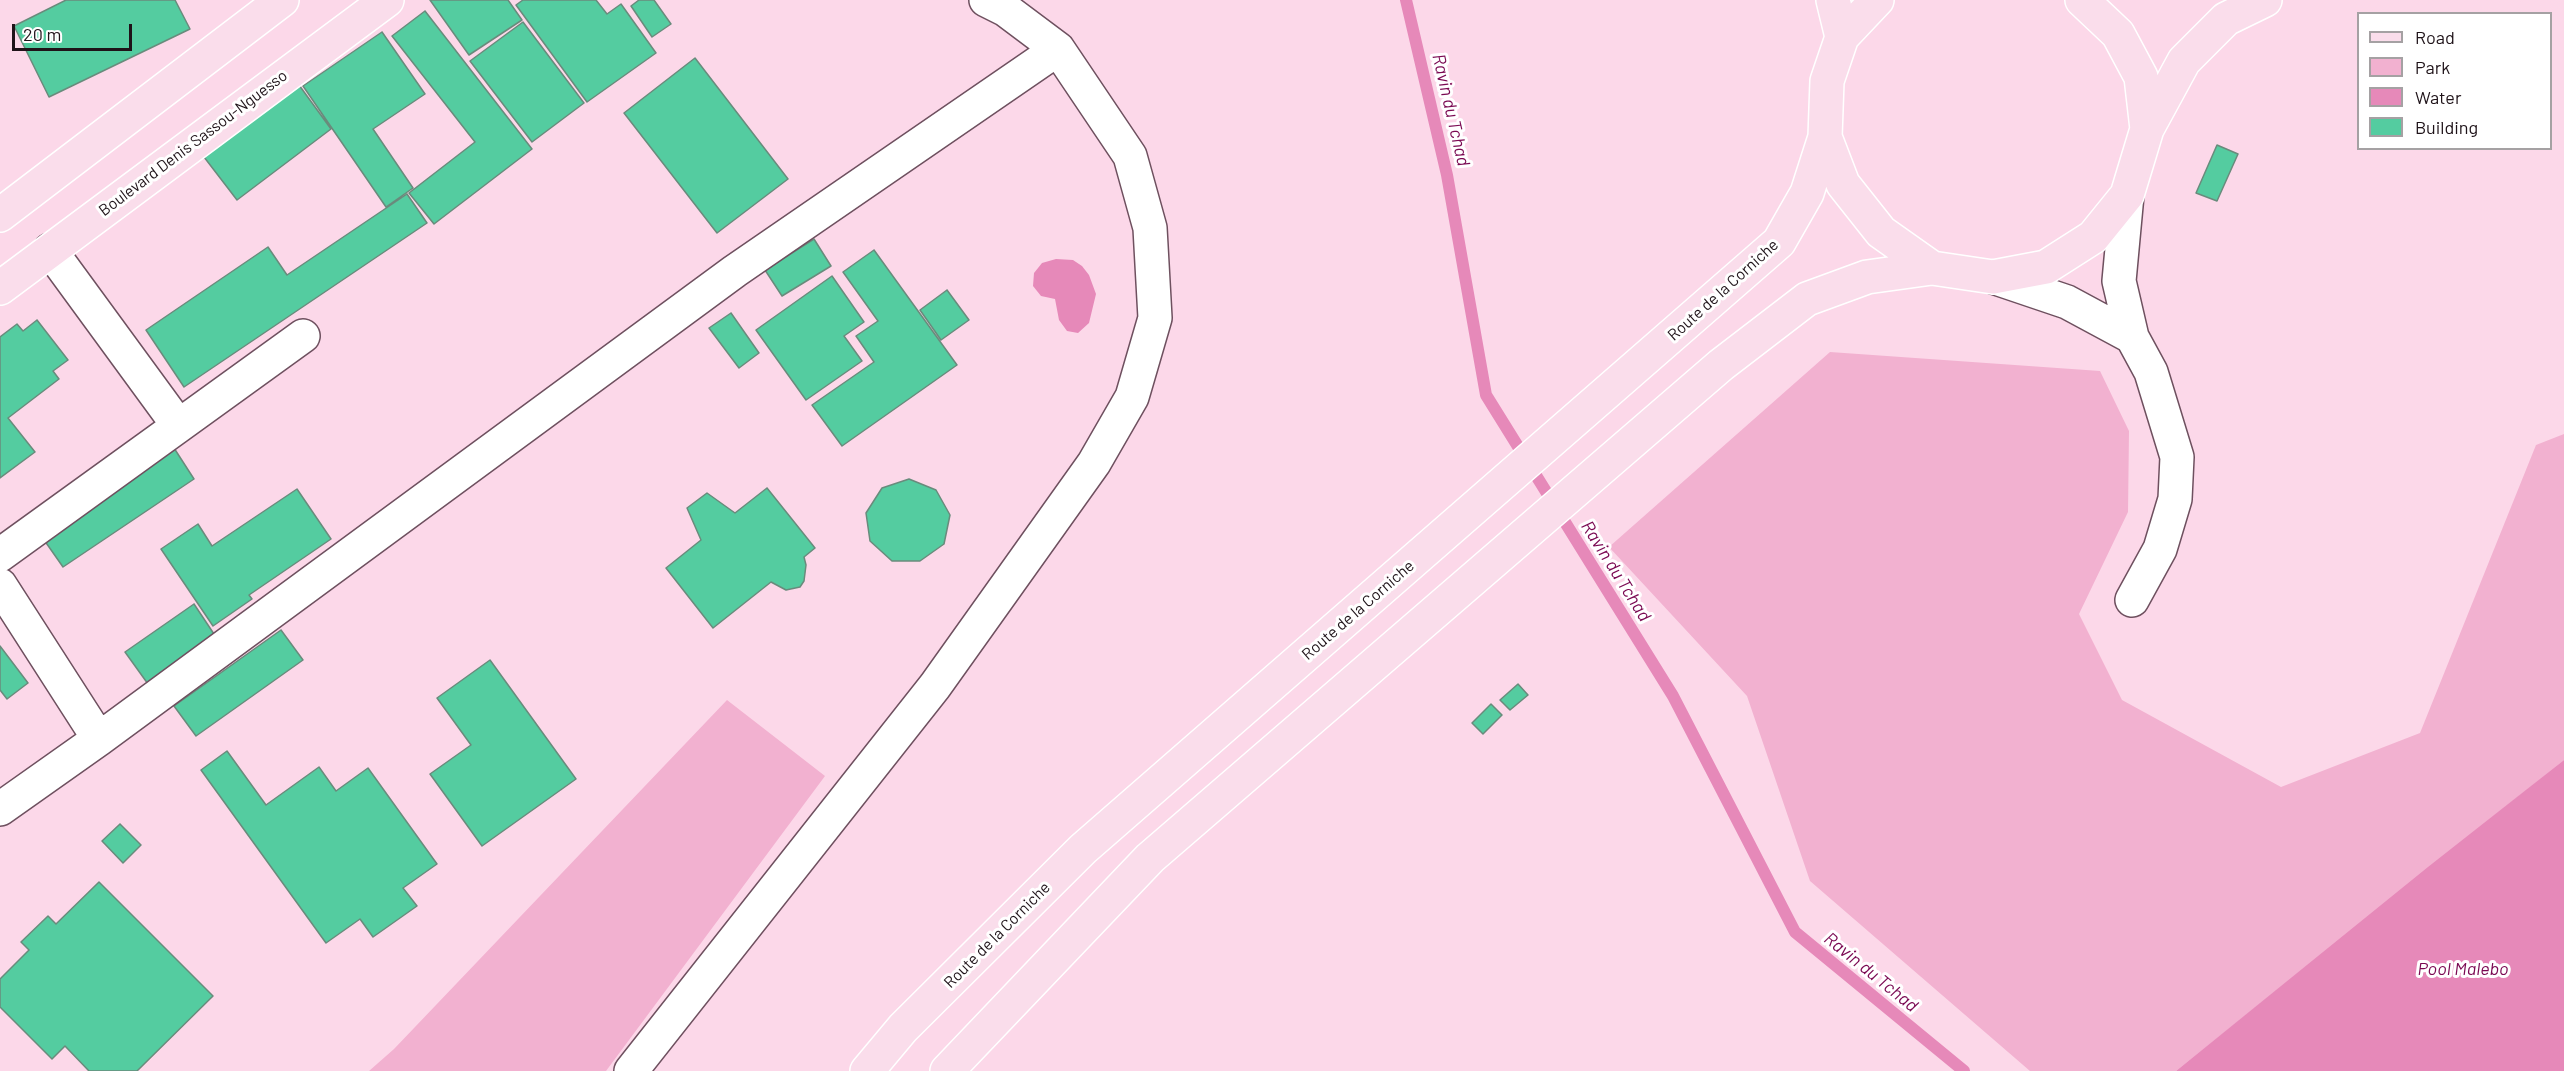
<!DOCTYPE html>
<style>
body{margin:0}
#map{position:relative;width:2564px;height:1071px;overflow:hidden;background:#fcd8e9;font-family:Barlow,sans-serif}
canvas{display:block}
.legend{position:absolute;left:2357px;top:12px;width:195px;height:138px;box-sizing:border-box;background:#fff;border:2px solid #a5a1a3;margin:0;padding:8px 10px;list-style:none;font-size:18px;color:#1f1319}
.legend li{display:flex;align-items:center;gap:12px;height:30px}
.legend b{width:30px;border:2px solid #a5a1a3}
.scale{position:absolute;left:12px;top:24px;width:120px;height:27px;box-sizing:border-box;border:3px solid #1f1319;border-top:0;padding-left:8px;font-size:18px;line-height:21px;white-space:nowrap;color:#1f1319;-webkit-text-stroke:4px #fff;paint-order:stroke}
</style>
<div id="map">
<canvas width="2564" height="1071"></canvas>
<ul class="legend">
<li><b style="height:8px;background:#faddeb"></b>Road</li>
<li><b style="height:16px;background:#f2b1d0"></b>Park</li>
<li><b style="height:16px;background:#e689b9"></b>Water</li>
<li><b style="height:16px;background:#54cca0"></b>Building</li>
</ul>
<div class="scale">20 m</div>
</div>
<script>
const g = document.querySelector('canvas').getContext('2d');
g.lineJoin = 'round';
function fillPath(path, color) { g.fillStyle = color; g.fill(path, 'evenodd'); }
const toPath = rows => new Path2D(rows.map(r => 'M' + r).join(''));
function stroke(path, color, width, dash) { g.strokeStyle = color; g.lineWidth = width; g.lineCap = dash ? 'butt' : 'round'; g.setLineDash(dash || []); g.stroke(path); }
function label(font, color, halo, rows, align = 'center') {
  g.font = font + ' Barlow,sans-serif'; g.lineWidth = 6; g.setLineDash([]); g.textBaseline = 'middle'; g.strokeStyle = halo; g.fillStyle = color; for (const [text, x, y, turn = 0] of rows) {
    g.save(); g.translate(x, y); g.rotate((+turn || 0) * Math.PI / 180); g.textAlign = isNaN(turn) ? turn : align; if (halo) g.strokeText(text, 0, 0); g.fillText(text, 0, 0); g.restore();
  }
}
fillPath(toPath([
 [1830,352,2100,371,2129,431,2128,512,2079,614,2122,700,2281,787,2420,733,2536,445,2564,434,2564,760,2176,1071,2030,1071,1810,881,1747,696,1609,547],
 [727,700,825,776,606,1071,369,1071,394,1049]
]), '#f2b1d0');
fillPath(toPath([
 [1056,259,1073,260,1082,266,1089,275,1096,294,1089,323,1078,333,1067,331,1059,320,1055,299,1041,296,1033,286,1034,273,1042,263],
 [2564,760,2564,1071,2176,1071,2428,867]
]), '#e689b9');
stroke(toPath([
 [1406,0,1447,175,1486,395,1673,696,1795,932,1964,1071]
]), '#e689b9', 12);
const building = toPath([
 [66,0,175,0,190,29,49,97,14,26,66,0],
 [430,0,508,0,522,20,469,55,430,0],
 [523,0,596,0,607,14,621,4,656,53,587,102,516,5,523,0],
 [639,0,654,0,671,24,652,37,631,6,639,0],
 [425,11,532,149,434,224,409,193,475,142,392,36,425,11],
 [523,22,584,103,532,142,470,61,523,22],
 [382,32,425,94,373,129,413,188,386,207,303,86,382,32],
 [695,58,788,179,717,233,624,113,695,58],
 [299,85,331,129,237,200,204,157,299,85],
 [2217,145,2238,154,2217,201,2196,193,2217,145],
 [407,194,427,223,184,387,146,330,268,247,287,275,407,194],
 [814,239,831,266,782,296,765,270,814,239],
 [874,250,957,365,842,446,812,405,874,362,856,336,878,321,843,272,874,250],
 [832,276,864,322,844,336,862,361,806,400,756,330,832,276],
 [947,290,969,320,941,340,920,310,947,290],
 [731,313,759,353,739,368,709,328,731,313],
 [37,320,68,360,53,371,59,379,8,418,35,452,0,478,0,337,17,324,23,331,37,320],
 [174,448,194,479,63,567,42,537,174,448],
 [909,479,936,490,950,515,944,544,920,561,892,561,870,541,866,513,882,488,909,479],
 [767,488,815,548,804,557,806,565,804,581,800,587,786,590,771,582,713,628,666,568,701,540,687,508,707,493,735,513,767,488],
 [297,489,331,539,249,595,252,599,213,626,161,549,198,524,212,546,297,489],
 [194,604,216,637,148,684,125,652,194,604],
 [281,630,303,660,196,736,174,706,281,630],
 [0,646,28,683,7,699,0,690,0,646],
 [490,660,576,779,482,846,430,774,471,745,437,698,490,660],
 [1518,684,1528,695,1510,710,1500,700,1518,684],
 [1491,704,1502,715,1483,734,1472,723,1491,704],
 [227,751,266,805,319,767,336,791,368,768,437,864,403,888,417,906,373,937,360,919,326,943,201,770,227,751],
 [120,824,141,845,123,863,102,841,120,824],
 [99,882,213,996,137,1071,89,1071,65,1046,52,1059,0,1007,0,979,29,950,21,942,48,916,56,924,99,882]
]);
fillPath(building, '#54cca0');
stroke(building, '#698b7c', 1.5);
const minor = toPath([
 [2127,195,2119,281,2132,337,2151,372,2177,457,2175,499,2160,549,2132,600],
 [50,250,178,425],
 [1993,277,2067,302,2132,337],
 [0,555,303,336],
 [0,585,99,739],
 [0,809,99,739,735,271,1058,49],
 [631,1071,935,686,1094,463,1132,397,1155,318,1150,228,1130,156,1058,49,1006,10,986,0]
]);
const major = toPath([
 [1833,0,1842,37],
 [1877,0,1842,37,1827,81,1825,137,1843,184,1881,232,1932,268,1993,277,2046,267,2093,237,2127,195,2147,129,2141,77,2118,34,2082,0],
 [2147,129,2184,61,2226,19,2265,0],
 [0,215,282,0],
 [0,288,387,0],
 [867,1071,903,1028,1083,849,1779,242,1807,193,1825,137],
 [947,1071,1150,858,1721,365,1807,299,1867,277,1932,268]
]);
stroke(minor, '#6e505f', 36);
stroke(major, '#fff', 36);
stroke(minor, '#fff', 33);
stroke(major, '#faddeb', 33);
label('16px', '#1f1319', '#fff', [
 ["Boulevard Denis Sassou-Nguesso",193,143,-37],
 ["Route de la Corniche",1723,290,-42],
 ["Route de la Corniche",1358,610,-41],
 ["Route de la Corniche",997,935,-45]
]);
label('italic 18px', '#7a0852', '#fff', [
 ["Ravin du Tchad",1451,110,77],
 ["Ravin du Tchad",1616,571,58],
 ["Pool Malebo",2463,969],
 ["Ravin du Tchad",1871,972,39]
]);
</script>
